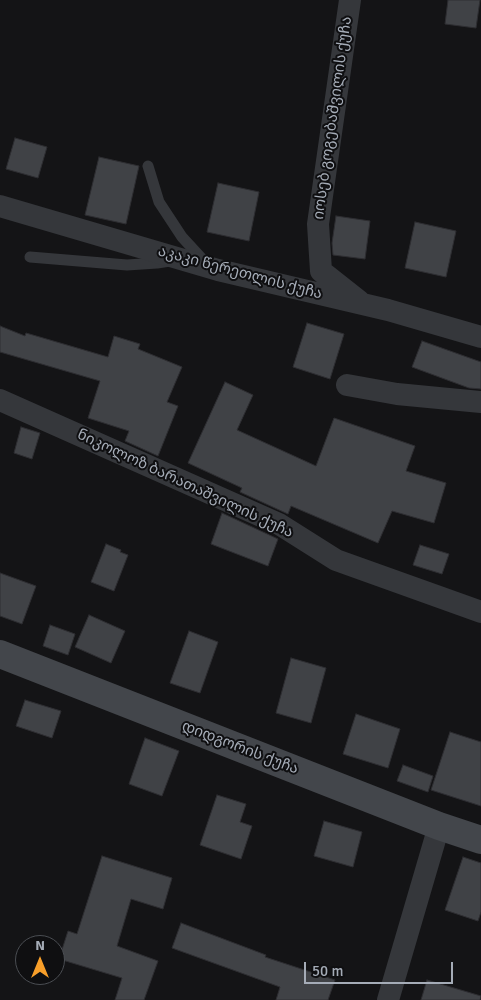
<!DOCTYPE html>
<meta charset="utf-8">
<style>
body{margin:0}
#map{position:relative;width:481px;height:1000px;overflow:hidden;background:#141416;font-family:Signika,sans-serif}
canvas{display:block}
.north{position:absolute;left:15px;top:935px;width:50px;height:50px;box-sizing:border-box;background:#0f0f11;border:1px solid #4b4e53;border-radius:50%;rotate:0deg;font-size:14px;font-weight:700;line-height:20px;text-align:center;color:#a5acb7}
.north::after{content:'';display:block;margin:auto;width:18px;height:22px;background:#f89f2a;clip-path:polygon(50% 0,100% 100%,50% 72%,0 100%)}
.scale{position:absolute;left:304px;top:962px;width:149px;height:22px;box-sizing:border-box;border:2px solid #a5acb7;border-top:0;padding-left:6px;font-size:15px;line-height:18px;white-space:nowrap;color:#a5acb7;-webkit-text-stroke:4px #0f0f11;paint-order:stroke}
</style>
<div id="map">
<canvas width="481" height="1000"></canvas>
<div class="north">N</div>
<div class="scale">50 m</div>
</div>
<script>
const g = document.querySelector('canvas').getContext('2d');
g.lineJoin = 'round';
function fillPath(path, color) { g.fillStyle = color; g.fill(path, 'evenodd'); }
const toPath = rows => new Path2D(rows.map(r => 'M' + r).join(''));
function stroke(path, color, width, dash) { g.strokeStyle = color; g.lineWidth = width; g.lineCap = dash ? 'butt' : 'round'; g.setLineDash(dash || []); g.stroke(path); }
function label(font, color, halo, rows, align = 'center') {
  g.font = font + ' Signika,"Noto Sans Georgian",sans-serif'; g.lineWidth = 4; g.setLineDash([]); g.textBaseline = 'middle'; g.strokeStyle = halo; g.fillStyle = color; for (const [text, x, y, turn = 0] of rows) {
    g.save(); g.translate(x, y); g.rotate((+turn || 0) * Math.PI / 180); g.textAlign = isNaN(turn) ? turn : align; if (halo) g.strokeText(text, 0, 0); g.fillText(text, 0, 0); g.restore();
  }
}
const building = toPath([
 [448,0,480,0,476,28,445,24,448,0],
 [15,138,47,147,38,178,6,169,15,138],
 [99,157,139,166,126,224,85,215,99,157],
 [218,183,259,192,249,241,207,232,218,183],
 [336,216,370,221,365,259,333,255,332,243,336,216],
 [415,222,456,231,446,277,405,268,415,222],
 [307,323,344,334,330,379,293,367,307,323],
 [0,326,25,336,26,333,108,357,114,336,140,344,138,349,182,367,167,402,178,406,158,456,125,441,129,431,88,418,100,381,0,352,0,326],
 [422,341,481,362,481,389,469,388,412,367,422,341],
 [225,382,253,395,237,430,316,466,334,418,415,446,406,471,446,483,434,523,392,511,378,543,291,506,288,514,240,492,242,488,188,463,225,382],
 [21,427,40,433,32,459,14,453,21,427],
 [222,513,278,539,268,566,211,544,222,513],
 [106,544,121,550,120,552,128,555,114,591,91,582,106,544],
 [420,545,449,554,442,574,413,565,420,545],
 [0,573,36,586,22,624,0,616,0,573],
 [89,615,125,631,111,663,75,647,89,615],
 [50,625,75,634,68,655,43,646,50,625],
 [189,631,218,642,200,693,170,683,189,631],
 [291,658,326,668,311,723,276,713,291,658],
 [25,700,61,711,52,738,16,726,25,700],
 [356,714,400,729,388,768,343,754,356,714],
 [450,732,481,742,481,806,431,790,450,732],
 [145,738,179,751,162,796,129,784,145,738],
 [403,765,433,776,428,792,397,781,403,765],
 [217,795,246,804,240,822,252,826,241,859,200,845,217,795],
 [324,821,362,832,353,867,314,856,324,821],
 [102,856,172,878,163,909,131,899,117,946,158,961,144,1000,115,1000,122,978,59,959,68,931,77,934,102,856],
 [463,857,481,863,481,912,478,921,445,910,463,857],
 [181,923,266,955,265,957,335,980,328,1000,276,1000,280,987,172,948,181,923],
 [427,980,481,996,480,1000,421,1000,427,980]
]);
fillPath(building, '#404246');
stroke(building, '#2e2e32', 1);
stroke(toPath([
 [148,166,159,202,182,237,205,262],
 [30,257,127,265,157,263,170,261]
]), '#35373b', 11);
stroke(toPath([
 [350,0,318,224,321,271,359,301],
 [0,206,218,270,388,310,481,337],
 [347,385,397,394,481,402],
 [0,400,279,524,336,560,481,612],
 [388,1000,439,826]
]), '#35373b', 22);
stroke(toPath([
 [0,654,439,826,481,840]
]), '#43464b', 28);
label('15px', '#a5acb7', '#0f0f11', [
 ["იოსებ გოგებაშვილის ქუჩა",333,118,-82],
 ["აკაკი წერეთლის ქუჩა",240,273,15],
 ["ნიკოლოზ ბარათაშვილის ქუჩა",185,484,25],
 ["დიდგორის ქუჩა",240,748,21]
]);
</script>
